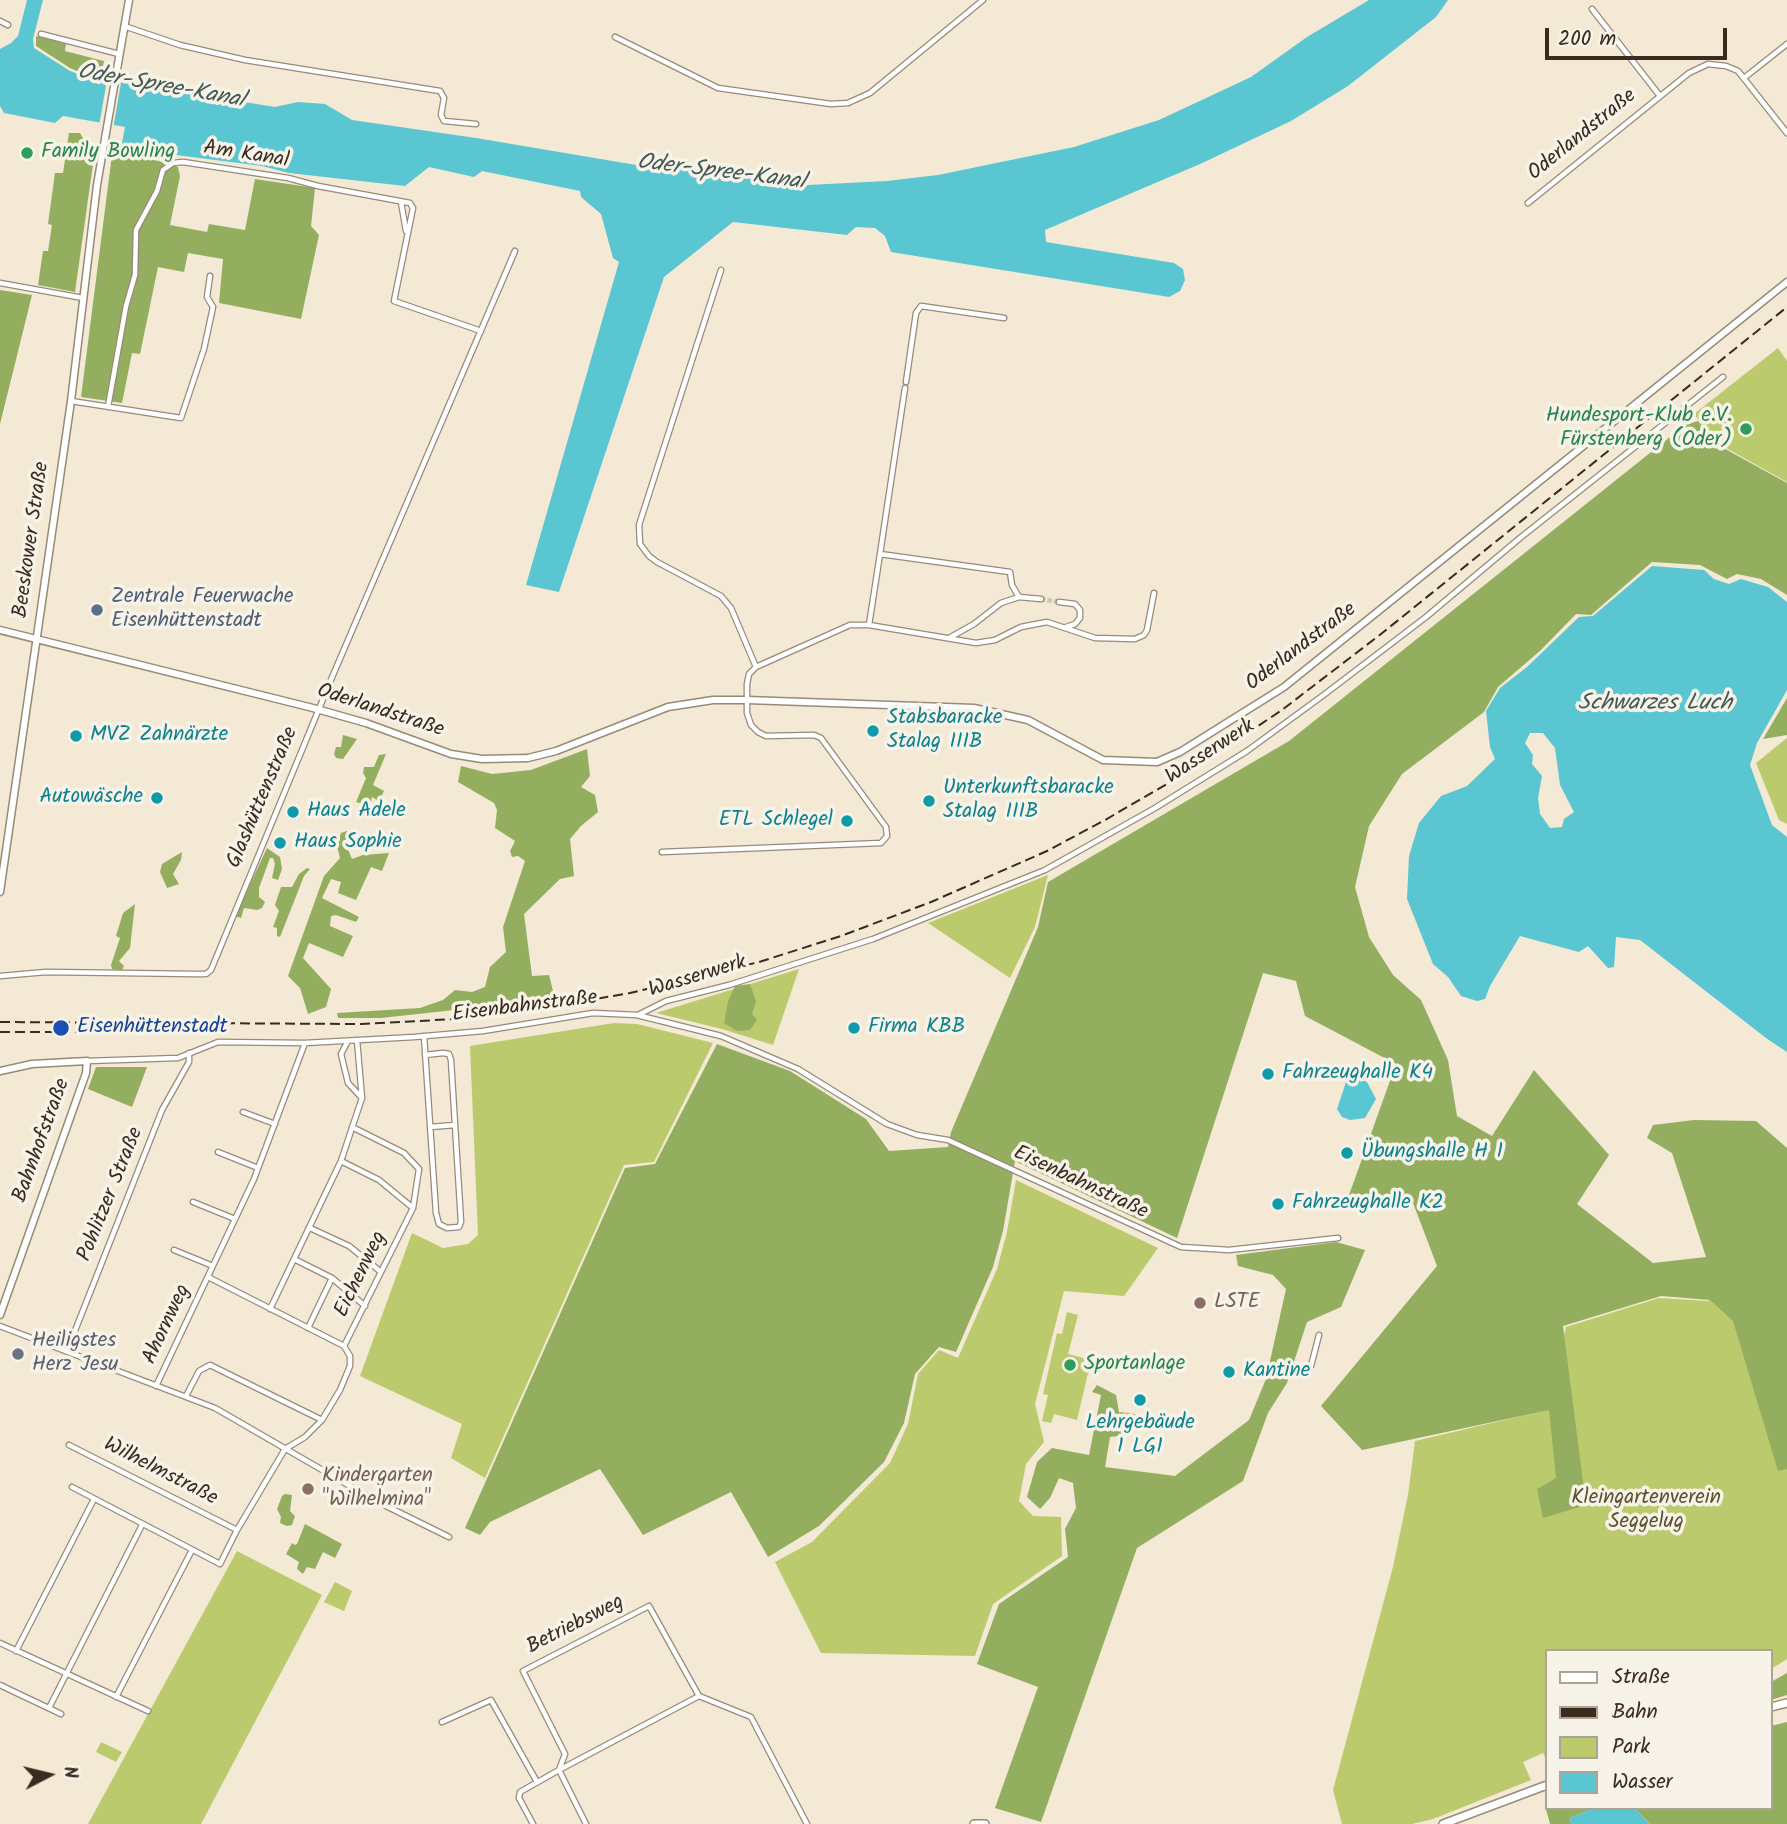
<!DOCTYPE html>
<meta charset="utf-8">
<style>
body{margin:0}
#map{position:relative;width:1787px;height:1824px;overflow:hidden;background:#f3e9d4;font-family:Kalam,sans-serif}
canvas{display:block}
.legend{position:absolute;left:1545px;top:1649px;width:228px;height:161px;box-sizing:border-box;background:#f7f3e8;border:2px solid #aca397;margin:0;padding:9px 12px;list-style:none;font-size:21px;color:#3b2a1e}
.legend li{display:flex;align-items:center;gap:14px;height:35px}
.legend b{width:35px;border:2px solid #aca397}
.north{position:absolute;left:14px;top:1740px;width:70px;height:70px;-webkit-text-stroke:5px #f7f3e8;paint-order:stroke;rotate:83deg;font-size:19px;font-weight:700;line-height:28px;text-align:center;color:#3b2a1e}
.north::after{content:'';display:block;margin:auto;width:24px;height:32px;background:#3b2a1e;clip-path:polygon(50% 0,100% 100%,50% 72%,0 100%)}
.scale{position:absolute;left:1545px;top:28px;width:182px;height:32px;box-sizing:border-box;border:4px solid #3b2a1e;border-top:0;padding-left:9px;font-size:21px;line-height:24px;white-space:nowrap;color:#3b2a1e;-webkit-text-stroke:5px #f7f3e8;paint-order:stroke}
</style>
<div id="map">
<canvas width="1787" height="1824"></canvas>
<ul class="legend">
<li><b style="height:9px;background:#fff"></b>Straße</li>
<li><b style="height:9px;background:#3b2a1e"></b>Bahn</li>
<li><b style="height:19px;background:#bbca6c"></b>Park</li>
<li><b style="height:19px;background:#5ac6d2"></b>Wasser</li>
</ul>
<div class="north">N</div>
<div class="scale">200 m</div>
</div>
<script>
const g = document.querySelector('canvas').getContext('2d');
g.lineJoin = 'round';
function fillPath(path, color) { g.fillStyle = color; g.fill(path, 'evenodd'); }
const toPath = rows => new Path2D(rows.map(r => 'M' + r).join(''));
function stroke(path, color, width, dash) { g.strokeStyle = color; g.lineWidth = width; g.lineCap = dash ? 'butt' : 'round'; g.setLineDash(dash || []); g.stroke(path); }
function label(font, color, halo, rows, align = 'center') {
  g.font = font + ' Kalam,sans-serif'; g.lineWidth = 7; g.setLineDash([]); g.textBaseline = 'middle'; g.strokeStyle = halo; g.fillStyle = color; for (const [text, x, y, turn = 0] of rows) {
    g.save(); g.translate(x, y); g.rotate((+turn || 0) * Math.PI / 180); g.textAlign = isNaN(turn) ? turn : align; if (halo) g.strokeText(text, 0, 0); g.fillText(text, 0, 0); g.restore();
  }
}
fillPath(toPath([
 [1778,348,1787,361,1787,482,1717,443,1694,414],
 [1787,738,1787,824,1779,820,1756,763],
 [1048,875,1035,927,1010,978,928,923],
 [799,969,773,1045,722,1029,656,1013],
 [614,1023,637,1024,713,1043,654,1162,624,1165,485,1478,451,1458,462,1424,360,1376,412,1233,443,1248,468,1244,478,1235,470,1046],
 [1016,1180,1158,1248,1124,1296,1064,1291,1035,1404,1044,1442,1026,1464,1019,1501,1033,1516,1061,1517,1062,1556,993,1604,975,1656,821,1653,775,1562,812,1542,890,1463,908,1424,918,1374,939,1350,958,1358,997,1269,1007,1232],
 [1778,1265,1787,1273,1787,1659,1771,1669,1771,1651,1547,1651,1547,1761,1543,1753,1523,1762,1531,1780,1433,1819,1412,1824,1342,1824,1333,1790,1393,1567,1408,1495,1415,1441,1547,1410,1566,1327,1659,1298,1708,1301],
 [1067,1312,1078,1315,1068,1354,1091,1360,1077,1420,1054,1414,1051,1423,1042,1421,1048,1395,1043,1394,1057,1333,1062,1334],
 [237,1551,322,1595,201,1824,88,1824],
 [335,1582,352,1591,344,1611,324,1602],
 [101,1742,122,1752,116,1762,96,1752]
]), '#bbca6c');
fillPath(toPath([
 [36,36,66,44,65,51,104,61,101,76,86,75,70,68,36,46],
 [69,133,80,133,94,157,75,292,38,285,43,251,48,251,52,225,48,224,55,173,63,173],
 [113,147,178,167,180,176,170,225,207,232,209,224,245,230,255,179,315,188,311,226,319,235,301,319,219,303,223,259,188,253,184,272,158,267,140,354,132,353,122,403,81,397],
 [0,290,32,295,0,424],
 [1698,421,1718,445,1787,483,1787,595,1761,579,1737,574,1727,579,1700,565,1652,562,1591,615,1576,614,1541,650,1498,687,1484,712,1402,774,1369,826,1355,887,1369,937,1393,975,1421,1000,1448,1060,1457,1116,1492,1136,1534,1070,1609,1155,1577,1204,1653,1263,1706,1257,1672,1153,1647,1138,1653,1125,1694,1120,1756,1121,1787,1148,1787,1469,1778,1471,1733,1321,1710,1300,1661,1296,1563,1326,1586,1505,1543,1518,1537,1489,1556,1478,1549,1410,1362,1450,1321,1406,1437,1266,1410,1195,1344,1209,1396,1064,1305,1016,1296,981,1263,973,1177,1238,1015,1161,1003,1231,993,1267,956,1352,939,1347,915,1374,904,1423,884,1462,819,1526,768,1557,731,1492,643,1535,600,1469,490,1522,480,1535,465,1528,625,1168,655,1164,717,1044,790,1071,866,1119,889,1151,948,1147,951,1132,1038,927,1048,882,1289,741,1685,425],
 [1787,698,1787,735,1763,739],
 [343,735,357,739,343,759,336,758,334,754,336,747,341,747],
 [587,749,590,776,581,787,595,795,598,812,581,826,570,839,574,876,560,879,524,914,532,976,549,975,555,999,381,1018,338,1018,337,1013,420,1008,443,1000,455,990,472,992,485,987,490,967,506,952,503,927,525,861,518,856,512,857,510,851,515,841,495,828,497,810,494,803,458,782,461,766,492,774,531,770],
 [386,754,373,785,384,791,379,801,372,797,370,806,356,802,366,778,363,773,364,767,374,767,379,755],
 [347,831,347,847,352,859,363,855,389,853,382,871,371,867,356,900,338,893,341,882,331,879,322,898,359,917,356,922,336,915,331,916,330,926,353,936,343,957,309,943,303,958,331,989,326,1007,308,1014,300,988,288,976,324,876,340,858,337,846,341,833],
 [267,848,280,857,282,869,278,880,272,878,275,864,273,858,270,858,259,888,259,897,265,902,262,908,257,910,244,908,241,918,235,916],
 [182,852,181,860,173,874,179,884,167,888,160,872,162,864],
 [307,868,310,869,304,876,280,937,277,936,277,928,273,927,279,911,275,905,281,887,292,887,299,874],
 [135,904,130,948,119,961,124,966,122,970,112,969,111,965,120,938,116,936,123,913],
 [750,984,756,1001,752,1014,757,1020,750,1030,737,1031,724,1023,728,1001,735,986],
 [96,1067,147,1067,132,1107,88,1089],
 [1336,1242,1365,1250,1341,1307,1307,1322,1287,1383,1268,1413,1243,1481,1137,1548,1041,1822,995,1808,1038,1687,977,1664,999,1604,1068,1557,1065,1529,1076,1508,1073,1483,1059,1478,1050,1498,1040,1509,1027,1497,1037,1462,1052,1448,1089,1455,1101,1395,1092,1392,1097,1385,1116,1395,1119,1412,1135,1414,1138,1423,1126,1435,1110,1437,1105,1467,1175,1476,1249,1420,1266,1379,1286,1289,1273,1275,1238,1266,1236,1255],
 [285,1494,292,1495,290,1511,295,1516,292,1525,287,1526,280,1523,281,1517,277,1509,282,1496],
 [305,1524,342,1544,335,1558,323,1552,315,1569,307,1567,303,1574,297,1569,299,1562,286,1554,292,1543,295,1545,297,1544],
 [1787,1673,1787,1695,1771,1700,1771,1682],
 [1787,1722,1787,1824,1650,1824,1634,1808,1771,1808,1771,1726],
 [1595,1808,1570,1818,1571,1824,1550,1824,1546,1809]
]), '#94ae60');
fillPath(toPath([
 [27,0,43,0,33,39,34,48,70,71,86,77,111,77,129,83,275,107,298,102,325,104,352,120,476,138,654,168,657,163,808,185,887,181,938,175,1074,147,1159,120,1251,77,1307,37,1369,0,1448,0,1436,17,1348,86,1291,121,1200,164,1045,230,1046,242,1174,263,1183,269,1185,280,1180,291,1169,297,891,252,885,236,875,228,856,227,847,235,733,222,664,277,559,592,526,585,619,262,613,258,601,214,581,197,580,191,482,171,474,177,429,167,405,186,289,173,262,166,121,148,125,127,63,116,55,123,4,113,0,106,0,49,11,43,18,36],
 [1652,566,1704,570,1714,579,1729,584,1741,579,1768,587,1787,602,1787,690,1757,743,1750,765,1772,825,1787,837,1787,1052,1766,1038,1640,940,1616,937,1614,967,1608,968,1588,946,1579,952,1520,936,1490,986,1485,999,1477,1001,1461,996,1448,977,1433,964,1407,899,1409,856,1419,823,1441,796,1467,786,1495,759,1490,747,1486,711,1500,688,1527,667,1579,617,1593,616],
 [1543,733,1555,748,1560,785,1574,812,1564,819,1562,827,1550,828,1540,814,1538,798,1542,776,1532,764,1533,755,1525,743,1530,733],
 [1358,1078,1367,1082,1376,1099,1365,1118,1350,1120,1342,1117,1337,1109,1347,1079],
 [1595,1808,1634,1808,1650,1824,1571,1824,1570,1818]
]), '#5ac6d2');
fillPath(toPath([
 [108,74,122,77,113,129,99,126]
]), '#f3e9d4');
stroke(toPath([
 [1041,599,1059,602]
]), '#cec3b0', 4.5, [4.5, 2]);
const minor = toPath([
 [1592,9,1660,96],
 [0,21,8,25],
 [124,26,180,45,245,60,440,91,444,98,441,115,444,121,476,124],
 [41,34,119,54],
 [615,37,718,88,831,104,848,103,870,93,983,0],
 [1744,78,1787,44],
 [401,202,406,231],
 [1528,203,1689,73,1708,64,1726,66,1738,71,1787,133],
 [721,270,639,525,640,544,649,556,657,562,721,596,731,608,756,667],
 [0,283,83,298],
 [906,382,916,313,921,306,1004,318],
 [71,401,181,418,204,349,213,307,207,297,210,276],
 [108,407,126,306,135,275,136,230,157,191,163,170,173,163,183,162,288,178,318,186,410,203,413,208,394,301,481,331],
 [880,554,905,388],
 [1059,602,1075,604,1080,610,1080,618,1075,624,1066,627],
 [869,625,880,554,1010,572,1012,585,1019,597],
 [949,638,974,624,1001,603,1019,597,1041,599],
 [662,852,881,843,887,836,886,827,821,738,814,735,766,736,758,732,751,725,747,713,747,684,749,674,756,667,850,625,869,625,976,643,995,640,1021,627,1047,622,1095,638,1135,639,1144,635,1147,630,1154,593],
 [0,976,46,972,195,974,206,974,211,970,333,675,515,251],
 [638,1015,666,1001,729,985,873,939,1045,870,1155,808,1247,751,1325,694,1426,617,1520,538,1723,377],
 [424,1036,436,1213,439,1224,447,1228,459,1227,461,1222,451,1060,449,1054,443,1053,425,1055],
 [348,1041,341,1054,348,1083,362,1098],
 [87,1061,178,1058,218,1042,305,1043,414,1037,483,1031,593,1013,637,1015,721,1036,798,1069,887,1124,917,1135,948,1140,1181,1247,1229,1250,1338,1238],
 [243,1112,275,1124],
 [430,1127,455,1125],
 [218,1152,258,1168],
 [341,1161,379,1180,413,1208],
 [193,1202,235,1219],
 [310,1228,349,1246,381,1272],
 [174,1250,213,1266],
 [294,1259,332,1278,365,1306],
 [208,1277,344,1346],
 [270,1309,341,1161,362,1098,357,1040],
 [0,1326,215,1408,376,1501,449,1537],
 [308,1328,332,1278],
 [344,1346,413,1208,419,1169,404,1153,352,1127],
 [67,1351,162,1110,189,1062,189,1053],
 [1311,1366,1319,1335],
 [156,1386,254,1179,305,1043],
 [186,1396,199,1371,210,1365,322,1420],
 [69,1445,237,1530],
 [72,1487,220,1564,237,1530,285,1449,305,1437,322,1420,340,1390,350,1366,350,1356,344,1346],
 [0,1643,148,1711],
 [16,1651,94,1499],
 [0,1685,61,1714],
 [699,1696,751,1717,807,1824],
 [116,1697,192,1550],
 [49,1708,142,1525],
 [442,1722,491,1700,537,1782],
 [533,1824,519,1798,520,1792,559,1770,699,1696,649,1606,523,1671,565,1754,559,1770,586,1824]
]);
const tertiary = toPath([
 [0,630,313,708,366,723,451,754,482,759,528,758,556,751,668,707,713,700,747,700,974,708,1028,720,1103,760,1157,762,1180,752,1284,687,1787,282],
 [0,892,71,401,97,185,129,0],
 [0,1071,32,1064,87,1061,86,1073,0,1315]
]);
const secondary = toPath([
 [1771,1707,1787,1703],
 [974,1824,985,1824],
 [1443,1824,1547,1785]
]);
stroke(minor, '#978a79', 7);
stroke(tertiary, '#978a79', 9);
stroke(secondary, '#978a79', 10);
stroke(minor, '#fff', 4.5);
stroke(tertiary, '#fff', 6);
stroke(secondary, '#fff', 7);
stroke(toPath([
 [0,1022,362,1024,456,1019,527,1011,630,993,759,962,841,936,931,902,1047,851,1105,820,1198,766,1282,710,1381,634,1787,307],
 [0,1032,136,1032]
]), '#3b2a1e', 2, [10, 5]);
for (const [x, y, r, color] of [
 [27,153,7,"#2e9e5b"],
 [1746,429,7,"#2e9e5b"],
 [97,610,7,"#5c6f8a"],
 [873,731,7,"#0f9aa8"],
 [76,736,7,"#0f9aa8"],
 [157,798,7,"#0f9aa8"],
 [929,801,7,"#0f9aa8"],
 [293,812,7,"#0f9aa8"],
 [847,821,7,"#0f9aa8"],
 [280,843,7,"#0f9aa8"],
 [61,1028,9,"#1a4fb4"],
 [854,1028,7,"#0f9aa8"],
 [1268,1074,7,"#0f9aa8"],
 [1347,1153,7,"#0f9aa8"],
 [1278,1204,7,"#0f9aa8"],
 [1200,1303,7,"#8d6e63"],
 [18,1354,7,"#6b7280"],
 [1070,1365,7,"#2e9e5b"],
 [1229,1372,7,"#0f9aa8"],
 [1140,1400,7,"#0f9aa8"],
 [308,1489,7,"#8d6e63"]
]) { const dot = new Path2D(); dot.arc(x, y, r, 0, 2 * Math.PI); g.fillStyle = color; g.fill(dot); stroke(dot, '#f7f3e8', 2.5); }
label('21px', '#3b2a1e', '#f7f3e8', [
 ["Oderlandstraße",1583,136,-39],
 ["Am Kanal",246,156,9],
 ["Beeskower Straße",33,540,-82],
 ["Oderlandstraße",1302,648,-37],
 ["Oderlandstraße",380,712,18],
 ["Wasserwerk",1211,753,-33],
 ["Glashüttenstraße",264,798,-67],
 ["Wasserwerk",698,978,-17],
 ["Eisenbahnstraße",525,1008,-7],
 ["Bahnhofstraße",43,1141,-70],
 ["Eisenbahnstraße",1080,1184,25],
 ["Pohlitzer Straße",112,1195,-68],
 ["Eichenweg",362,1275,-64],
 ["Ahornweg",168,1325,-65],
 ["Wilhelmstraße",160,1473,27],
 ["Betriebsweg",576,1626,-27]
]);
label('21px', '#27864d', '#f7f3e8', [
 ["Family Bowling",41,153],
 ["Hundesport-Klub e.V.",1732,417,"right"],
 ["Fürstenberg (Oder)",1732,441,"right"],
 ["Sportanlage",1084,1365]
], 'left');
label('21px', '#4e5e75', '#f7f3e8', [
 ["Zentrale Feuerwache",111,598],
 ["Eisenhüttenstadt",111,622]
], 'left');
label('21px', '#0d838f', '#f7f3e8', [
 ["Stabsbaracke",887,719],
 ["Stalag IIIB",887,743],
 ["MVZ Zahnärzte",90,736],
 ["Unterkunftsbaracke",943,789],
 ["Stalag IIIB",943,813],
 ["Autowäsche",143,798,"right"],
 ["Haus Adele",307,812],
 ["ETL Schlegel",833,821,"right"],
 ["Haus Sophie",294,843],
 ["Firma KBB",868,1028],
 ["Fahrzeughalle K4",1282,1074],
 ["Übungshalle H 1",1361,1153],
 ["Fahrzeughalle K2",1292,1204],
 ["Kantine",1243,1372],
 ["Lehrgebäude",1140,1424,"center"],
 ["1 LG1",1140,1448,"center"]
], 'left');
label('21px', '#164399', '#f7f3e8', [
 ["Eisenhüttenstadt",77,1028]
], 'left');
label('21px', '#785e54', '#f7f3e8', [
 ["LSTE",1214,1303],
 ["Kindergarten",322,1477],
 ["\"Wilhelmina\"",322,1501]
], 'left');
label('21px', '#5b616d', '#f7f3e8', [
 ["Heiligstes",32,1342],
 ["Herz Jesu",32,1366]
], 'left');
label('21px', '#5b5232', '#f7f3e8', [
 ["Kleingartenverein",1646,1499],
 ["Seggelug",1646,1523]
]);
label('italic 23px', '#445954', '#f7f3e8', [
 ["Oder-Spree-Kanal",161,88,10],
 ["Oder-Spree-Kanal",721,174,7],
 ["Schwarzes Luch",1655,705]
]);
</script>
